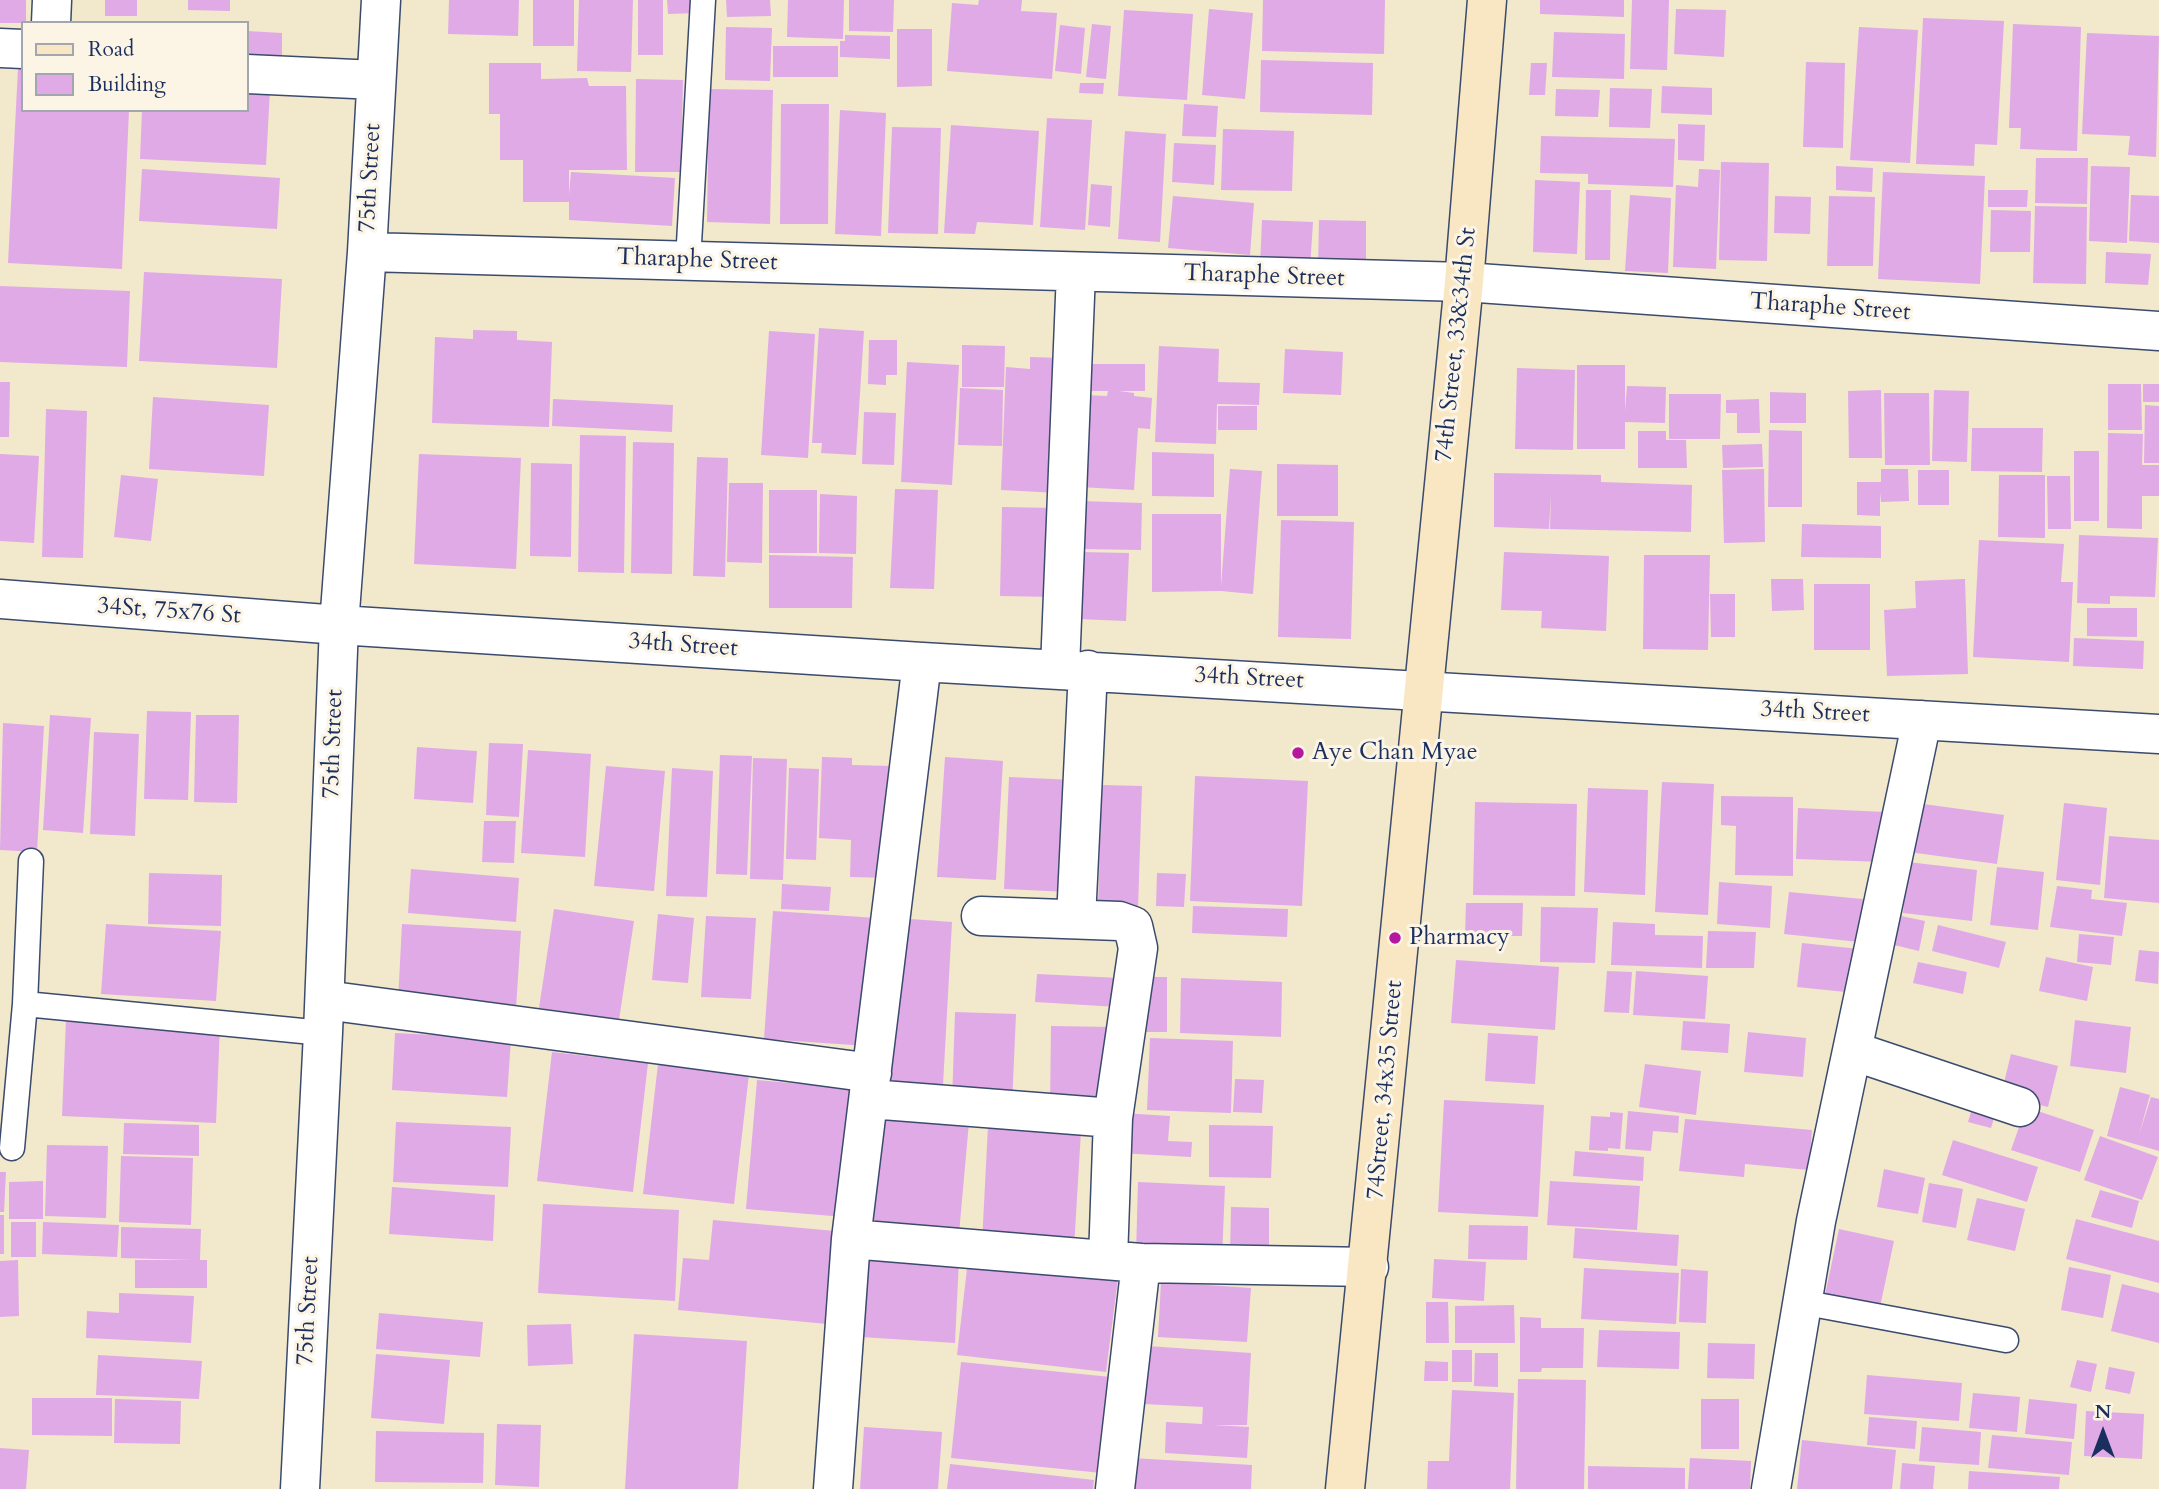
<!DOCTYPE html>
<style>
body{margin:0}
#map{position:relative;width:2159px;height:1489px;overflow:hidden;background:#f2e8cc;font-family:Cardo,serif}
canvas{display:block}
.legend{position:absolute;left:21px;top:21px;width:228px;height:91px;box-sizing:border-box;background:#fcf5e5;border:2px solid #a2a6af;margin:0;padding:9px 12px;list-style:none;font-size:21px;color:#1b2f5e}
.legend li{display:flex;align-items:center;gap:14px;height:35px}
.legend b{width:35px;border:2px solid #a2a6af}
.north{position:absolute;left:2068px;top:1398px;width:70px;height:70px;-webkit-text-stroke:5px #fcf5e5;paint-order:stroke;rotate:0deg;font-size:19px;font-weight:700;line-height:28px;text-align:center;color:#1b2f5e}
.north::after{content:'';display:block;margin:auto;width:24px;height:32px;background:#1b2f5e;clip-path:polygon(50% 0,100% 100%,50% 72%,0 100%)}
</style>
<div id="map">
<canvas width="2159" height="1489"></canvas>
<ul class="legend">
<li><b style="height:9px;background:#f9e7c3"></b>Road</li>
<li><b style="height:19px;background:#e0aae7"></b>Building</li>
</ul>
<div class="north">N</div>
</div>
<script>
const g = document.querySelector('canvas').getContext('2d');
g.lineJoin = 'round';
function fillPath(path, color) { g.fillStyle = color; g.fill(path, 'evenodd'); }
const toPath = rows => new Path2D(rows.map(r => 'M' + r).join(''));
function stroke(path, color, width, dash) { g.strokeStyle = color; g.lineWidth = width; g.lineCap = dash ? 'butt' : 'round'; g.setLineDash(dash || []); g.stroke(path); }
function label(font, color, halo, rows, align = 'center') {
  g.font = font + ' Cardo,serif'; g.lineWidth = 6; g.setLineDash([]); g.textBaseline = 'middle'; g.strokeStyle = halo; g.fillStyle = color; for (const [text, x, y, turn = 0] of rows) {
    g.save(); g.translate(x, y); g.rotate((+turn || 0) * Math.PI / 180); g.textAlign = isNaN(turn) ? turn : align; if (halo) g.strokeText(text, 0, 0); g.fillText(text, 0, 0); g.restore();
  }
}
fillPath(toPath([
 [0,0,26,0,26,23,0,23],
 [105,0,137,0,137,16,105,16],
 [188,0,230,0,230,11,188,10],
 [449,0,519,0,518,36,448,34],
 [533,0,574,0,574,46,533,46],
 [579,0,633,0,631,72,577,71],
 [638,0,663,0,663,55,638,55],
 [667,0,699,0,699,13,668,14],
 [726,0,770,0,771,16,727,17],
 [788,0,844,0,843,39,787,37],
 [849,0,894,0,893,32,849,31],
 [979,0,1022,0,1021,11,1057,13,1052,79,947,71,952,3,978,5],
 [1263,0,1385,0,1384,54,1262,51],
 [1540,0,1624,0,1624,17,1540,14],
 [1632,0,1669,0,1667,70,1630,69],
 [1209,9,1253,13,1245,99,1202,95],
 [1676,9,1726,10,1724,57,1674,54],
 [1124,10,1193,14,1187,100,1118,96],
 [1923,18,2004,21,1997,145,1975,144,1974,166,1916,164],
 [1092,24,1111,26,1106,79,1086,77],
 [2013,24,2081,27,2077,151,2020,149,2021,128,2009,128],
 [1060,25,1085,28,1081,74,1055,71],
 [726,27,772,28,770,81,725,80],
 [1859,27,1918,30,1910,163,1850,160],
 [897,29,932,29,932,86,897,87],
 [247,31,282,33,282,69,247,69],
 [1554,32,1625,34,1624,79,1552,77],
 [2087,33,2159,36,2156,157,2128,155,2130,136,2082,134],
 [845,35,890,36,890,59,840,57,840,41,845,41],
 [773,46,838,46,838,77,773,77],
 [1261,60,1373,63,1372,115,1260,112],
 [1806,62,1845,63,1843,148,1803,147],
 [489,63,541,63,541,79,587,78,589,86,626,86,627,170,569,170,569,195,571,172,675,178,672,226,569,220,569,202,523,202,523,160,500,160,500,114,489,114],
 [1531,63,1547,63,1545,95,1529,95],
 [18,68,23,68,23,110,129,110,122,269,8,263],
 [636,79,683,80,681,172,635,172],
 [1080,83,1104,83,1103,94,1079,93],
 [1662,86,1712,88,1712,115,1661,113],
 [247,88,270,89,266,165,140,159,142,110,247,110],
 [1610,88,1652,89,1650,128,1609,127],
 [709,89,773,90,770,224,707,222],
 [1556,89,1600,90,1598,117,1555,116],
 [781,104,829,104,828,224,780,224],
 [1184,104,1218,106,1216,137,1182,136],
 [840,110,886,113,881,236,835,234],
 [1047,118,1092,120,1085,230,1040,227],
 [1678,124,1705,125,1704,161,1678,160],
 [951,125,1039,131,1033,225,977,222,975,234,944,233],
 [892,127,941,128,938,234,888,233],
 [1223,129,1294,131,1292,191,1221,190],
 [1125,131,1166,134,1160,242,1118,239],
 [1541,136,1675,139,1673,187,1588,184,1588,174,1540,173],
 [1174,143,1216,145,1214,185,1172,182],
 [2036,158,2088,158,2087,204,2035,203],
 [1721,162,1769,163,1767,261,1719,260],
 [1836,166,1873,168,1872,192,1836,190],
 [2091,166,2130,167,2127,243,2089,241],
 [142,169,280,178,277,229,139,221],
 [1699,169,1720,170,1716,269,1673,267,1676,185,1698,187],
 [1883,172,1985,176,1980,284,1878,279],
 [1535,180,1580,182,1577,254,1533,252],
 [1091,184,1112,186,1110,227,1088,225],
 [1586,190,1611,190,1610,260,1585,260],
 [1988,190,2028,190,2027,207,1988,207],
 [1630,195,1671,198,1668,273,1625,271],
 [2131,195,2159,196,2159,243,2129,241],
 [1173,196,1254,203,1250,255,1168,248],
 [1775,196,1811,197,1810,234,1774,233],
 [1829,196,1875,197,1873,266,1827,266],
 [2035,206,2087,207,2086,284,2033,283],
 [1991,210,2031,211,2030,252,1990,252],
 [1262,220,1313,222,1310,269,1260,266],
 [1319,220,1366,221,1366,269,1318,269],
 [2106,252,2151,254,2148,285,2105,283],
 [144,272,282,279,277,368,139,361],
 [0,286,130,291,127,367,0,362],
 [819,328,864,331,856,455,821,453,822,443,812,443],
 [473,330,517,331,517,340,552,342,549,427,432,423,435,337,473,339],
 [769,331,815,334,808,458,761,455],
 [869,340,897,340,897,375,886,375,886,385,868,384],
 [962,345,1005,346,1004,387,962,387],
 [1159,346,1219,349,1218,382,1260,383,1259,405,1217,404,1216,444,1155,442],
 [1285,349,1343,352,1341,395,1283,393],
 [1030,357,1064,358,1058,493,1001,490,1006,367,1030,369],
 [907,362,959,365,952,485,901,482],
 [1088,364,1145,364,1145,391,1119,391,1134,393,1134,396,1152,398,1150,429,1138,428,1134,490,1079,487,1084,395,1107,396,1108,391,1088,391],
 [1577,365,1625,365,1625,411,1627,386,1666,387,1665,423,1625,422,1625,449,1577,449],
 [1517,368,1575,370,1573,450,1515,449],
 [0,382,10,382,9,437,0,437],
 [2108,384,2141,384,2142,430,2108,430],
 [2143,384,2159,384,2159,402,2143,402],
 [960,388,1003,390,1002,446,958,445],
 [1881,390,1882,458,1849,458,1848,391],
 [1934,390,1969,391,1967,462,1932,461],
 [1770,392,1806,393,1806,423,1770,423],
 [1884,393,1929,393,1930,465,1885,465],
 [1669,394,1721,394,1720,439,1669,439],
 [153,397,269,405,264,476,149,469],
 [553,399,673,405,672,432,552,426],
 [1759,399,1760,433,1737,433,1737,413,1726,413,1726,400],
 [2145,405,2159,406,2159,463,2144,463],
 [1218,406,1257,406,1257,430,1218,430],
 [46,409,87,411,83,558,42,557],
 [864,412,896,413,894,465,862,464],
 [1972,428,2043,428,2042,472,1971,471],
 [1769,430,1802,431,1802,507,1768,507],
 [1638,431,1666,431,1666,440,1686,440,1687,468,1638,468],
 [2108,433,2143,434,2142,465,2159,465,2159,496,2142,496,2142,529,2107,528],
 [580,435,626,436,624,573,578,572],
 [633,442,674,443,672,574,631,573],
 [1762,444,1763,467,1723,468,1722,445],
 [2074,451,2099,451,2099,521,2074,521],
 [1152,452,1214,454,1214,497,1152,496],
 [0,454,39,456,34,543,0,541],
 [419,454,521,458,516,569,414,564],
 [697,457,728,458,725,577,693,576],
 [531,463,572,464,571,557,530,556],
 [1277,464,1338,465,1338,516,1277,516],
 [1230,469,1262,471,1253,594,1221,591,1152,592,1152,514,1221,514,1221,586],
 [1764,469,1765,542,1724,543,1722,470],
 [1881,469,1908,469,1909,501,1881,502,1880,492,1880,516,1857,515,1857,482,1881,482],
 [1918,470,1949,470,1949,505,1918,505],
 [1494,473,1601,475,1601,482,1692,485,1691,532,1550,529,1551,494,1549,529,1494,527],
 [121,475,158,479,151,541,114,537],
 [1999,475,2045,475,2045,538,1998,537],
 [2047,476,2070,476,2071,529,2048,529],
 [729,483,763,483,762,563,727,562],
 [895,489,938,490,934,589,890,588],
 [769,490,817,490,817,553,769,553],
 [820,494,857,496,856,554,819,553],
 [1082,501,1142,503,1141,550,1081,549],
 [1002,507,1055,508,1053,597,1000,596],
 [1281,520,1354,522,1351,639,1278,637],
 [1802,524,1881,526,1881,558,1801,557],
 [2079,535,2158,538,2155,597,2110,596,2110,604,2077,603],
 [1979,540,2064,544,2061,582,2073,582,2069,662,1973,657],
 [1080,552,1129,553,1126,621,1077,619],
 [1504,552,1609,556,1606,631,1541,628,1542,611,1501,610],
 [769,555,853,557,852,608,769,608],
 [1644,555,1710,555,1708,650,1643,649],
 [1771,579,1803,579,1804,610,1772,611],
 [1965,579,1968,674,1887,676,1884,610,1916,608,1915,581],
 [1814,584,1870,584,1870,650,1814,650],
 [1710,594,1735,594,1735,637,1711,637],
 [2087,608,2137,608,2137,637,2087,636],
 [2074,638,2144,641,2143,669,2073,666],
 [147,711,191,712,188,800,144,799],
 [50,715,91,718,83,833,43,830],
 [196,715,239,715,237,803,194,802],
 [3,723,44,726,37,852,0,850],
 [94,732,139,734,135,836,90,834],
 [489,743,523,744,519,817,486,815],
 [417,747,477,751,473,803,414,799],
 [528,750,591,754,585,857,521,853],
 [720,755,752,756,747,875,716,874],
 [822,757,852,758,852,765,893,766,890,878,850,877,851,840,819,838],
 [945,757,1003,761,996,880,937,877],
 [753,758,787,759,783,880,750,879],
 [606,766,665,771,654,891,594,886],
 [672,768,713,771,707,897,666,896],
 [789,768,819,769,816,860,786,859],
 [1195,776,1308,781,1302,906,1190,901],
 [1009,777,1074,780,1069,892,1004,889],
 [1662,782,1714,784,1708,915,1655,912],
 [1102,785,1142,786,1138,908,1098,906],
 [1588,788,1648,790,1645,895,1584,892],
 [1721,796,1793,797,1793,876,1735,875,1736,826,1721,825],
 [1475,802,1577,804,1575,896,1473,895],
 [1916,803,2004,815,1997,864,1909,852],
 [2064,803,2107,808,2100,885,2056,880],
 [1798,808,1885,812,1883,862,1796,859],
 [484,821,516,821,514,863,482,862],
 [2109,836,2159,840,2159,903,2104,898],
 [1908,862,1977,870,1972,921,1903,913],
 [1997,867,2044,872,2038,930,1990,925],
 [411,869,519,878,516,922,408,913],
 [149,873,222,875,221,926,148,924],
 [1157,873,1186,874,1184,907,1156,906],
 [1719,882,1772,886,1770,928,1717,924],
 [782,884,831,887,829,911,781,909],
 [2057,886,2092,890,2091,899,2127,903,2122,936,2050,927],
 [1789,892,1873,900,1868,943,1784,934],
 [1466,903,1523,903,1522,936,1465,936],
 [1193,906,1288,909,1287,937,1192,933],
 [1541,907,1598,908,1595,963,1540,962],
 [554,909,634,921,619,1020,539,1008],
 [773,911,877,918,868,1046,764,1039],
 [658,914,694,918,688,983,652,980],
 [706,916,756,918,751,999,701,997],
 [1901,916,1925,921,1919,951,1894,945],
 [897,918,952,922,943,1085,888,1082],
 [1613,922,1655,924,1655,935,1703,936,1702,968,1611,965],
 [106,924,221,931,216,1001,101,994],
 [402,924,521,931,516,1008,398,1001],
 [1938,925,2006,942,1999,968,1932,951],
 [1708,931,1756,932,1754,968,1706,968],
 [2079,934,2114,937,2111,965,2077,962],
 [1802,943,1859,949,1855,993,1797,987],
 [2139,950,2159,952,2158,984,2135,981],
 [2046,957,2093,967,2087,1001,2039,991],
 [1456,960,1559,967,1555,1030,1451,1023],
 [1918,962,1967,972,1963,994,1913,983],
 [1607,971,1632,972,1629,1013,1604,1012],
 [1636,971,1708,976,1705,1019,1633,1015],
 [1037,974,1120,978,1118,1007,1035,1002],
 [1137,977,1167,977,1167,1032,1137,1032],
 [1181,978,1282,982,1281,1037,1180,1033],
 [955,1012,1016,1014,1012,1105,952,1103],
 [66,1020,220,1026,216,1123,62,1116],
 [2075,1020,2131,1027,2126,1073,2070,1066],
 [1683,1021,1730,1024,1728,1053,1681,1050],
 [1051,1026,1111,1027,1110,1110,1050,1110],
 [1748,1032,1806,1038,1803,1077,1744,1072],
 [395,1033,511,1039,507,1097,392,1090],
 [1488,1033,1538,1036,1535,1084,1485,1081],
 [1150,1038,1233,1041,1231,1113,1147,1110],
 [552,1052,648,1063,633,1192,537,1181],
 [2011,1054,2058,1066,2048,1107,2001,1095],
 [658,1064,749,1074,734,1204,643,1194],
 [1645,1064,1701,1071,1696,1115,1639,1107],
 [1235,1079,1264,1080,1262,1113,1233,1112],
 [757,1080,856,1089,845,1217,746,1209],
 [2120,1087,2150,1095,2139,1135,2151,1097,2159,1099,2159,1151,2107,1136],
 [1976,1095,1999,1102,1991,1128,1968,1122],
 [1444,1100,1544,1105,1538,1217,1438,1212],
 [2026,1107,2094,1130,2080,1172,2011,1150],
 [1628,1111,1679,1116,1678,1133,1653,1131,1651,1151,1625,1149],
 [1610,1112,1623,1113,1620,1149,1608,1148,1608,1151,1589,1150,1591,1116,1610,1117],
 [1122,1113,1170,1116,1168,1141,1192,1142,1191,1157,1119,1153],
 [880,1114,969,1122,959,1234,870,1226],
 [1685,1119,1812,1130,1809,1170,1745,1164,1744,1177,1679,1171],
 [396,1122,511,1127,508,1187,393,1182],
 [124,1123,199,1125,199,1156,123,1154],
 [1209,1125,1273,1126,1271,1178,1209,1177],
 [988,1126,1081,1131,1074,1248,982,1243],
 [2100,1136,2158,1157,2142,1200,2084,1180],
 [1953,1140,2038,1167,2027,1202,1942,1175],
 [47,1145,108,1146,106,1218,45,1216],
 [1575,1151,1644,1157,1643,1181,1573,1176],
 [121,1156,193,1158,191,1225,119,1222],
 [1884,1169,1925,1178,1918,1214,1877,1207],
 [0,1172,6,1172,4,1212,0,1212],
 [43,1181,43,1219,9,1219,9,1182],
 [1550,1181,1640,1186,1637,1230,1547,1225],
 [1138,1182,1225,1186,1222,1258,1136,1254],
 [1929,1183,1963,1189,1956,1228,1922,1222],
 [392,1187,495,1195,493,1241,389,1234],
 [2100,1190,2139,1201,2132,1228,2091,1217],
 [1977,1198,2025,1209,2015,1251,1967,1240],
 [543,1204,679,1210,675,1301,538,1293],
 [1231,1207,1269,1208,1269,1256,1230,1255],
 [0,1215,4,1215,4,1254,0,1254],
 [2076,1219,2159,1241,2159,1283,2066,1259],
 [713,1220,835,1231,827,1324,678,1310,683,1258,709,1260],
 [11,1222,36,1222,36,1257,11,1257],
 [43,1222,119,1225,117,1257,42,1254],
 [1469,1225,1528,1226,1527,1260,1468,1259],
 [121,1227,201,1229,200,1260,207,1260,207,1288,135,1288,135,1260,192,1260,121,1258],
 [1575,1228,1679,1235,1677,1266,1573,1258],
 [1839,1229,1894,1241,1880,1307,1825,1295],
 [865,1255,959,1260,955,1343,861,1337],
 [1434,1259,1486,1262,1484,1301,1432,1298],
 [18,1260,19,1316,0,1317,0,1261],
 [968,1260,1118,1278,1106,1372,957,1355],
 [2069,1267,2111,1275,2103,1318,2061,1310],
 [1584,1268,1679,1273,1676,1324,1581,1319],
 [1681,1269,1708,1271,1706,1323,1679,1322],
 [1161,1282,1251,1288,1247,1342,1158,1337],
 [2122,1284,2159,1293,2159,1343,2111,1331],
 [119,1293,194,1296,191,1343,86,1338,87,1311,119,1313],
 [1426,1302,1448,1302,1449,1343,1426,1343],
 [1514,1305,1515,1343,1455,1343,1455,1306],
 [379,1313,483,1322,480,1357,376,1349],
 [1520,1317,1541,1318,1541,1328,1584,1328,1583,1368,1542,1368,1541,1372,1520,1372],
 [571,1324,573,1364,528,1366,527,1325],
 [1599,1330,1680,1332,1679,1369,1597,1367],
 [634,1334,747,1341,738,1489,625,1489],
 [1708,1343,1755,1344,1754,1379,1707,1378],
 [1147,1346,1251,1353,1247,1425,1213,1425,1249,1427,1247,1458,1165,1453,1166,1422,1202,1424,1203,1407,1143,1404],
 [1452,1350,1472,1350,1472,1382,1452,1382],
 [1475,1353,1498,1353,1498,1387,1474,1386],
 [376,1354,450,1360,444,1424,371,1418],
 [98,1355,202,1361,199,1399,96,1395],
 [2077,1360,2097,1364,2091,1392,2070,1387],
 [1425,1361,1448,1362,1448,1381,1424,1381],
 [961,1362,1111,1377,1102,1473,951,1458],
 [2109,1367,2135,1372,2130,1394,2105,1389],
 [1867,1375,1962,1383,1959,1421,1864,1414],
 [1518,1379,1586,1380,1584,1489,1516,1489],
 [1452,1390,1514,1393,1510,1489,1427,1489,1428,1461,1449,1461],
 [1973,1393,2020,1397,2017,1432,1969,1428],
 [32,1398,112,1398,112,1436,32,1435],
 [115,1399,181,1401,180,1444,114,1443],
 [1701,1399,1739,1399,1739,1449,1701,1449],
 [2029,1399,2077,1404,2074,1439,2025,1434],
 [2086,1411,2144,1414,2142,1459,2084,1456],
 [1869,1417,1917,1421,1915,1449,1867,1445],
 [497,1424,541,1425,539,1487,495,1485],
 [864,1427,942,1432,938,1489,860,1489],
 [1922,1427,1981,1432,1979,1465,1919,1461],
 [376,1431,484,1433,483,1483,375,1482],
 [1992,1435,2072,1442,2069,1475,1988,1468],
 [1802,1440,1896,1450,1892,1489,1797,1489],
 [0,1448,29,1450,26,1489,0,1489],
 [1132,1458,1252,1465,1251,1489,1130,1489],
 [1690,1458,1751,1461,1750,1489,1688,1489],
 [1902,1463,1935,1466,1933,1489,1900,1489],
 [950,1464,1094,1480,1093,1489,947,1489],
 [1588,1466,1685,1468,1685,1489,1588,1489],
 [1969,1471,2060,1477,2059,1489,1968,1489]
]), '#e0aae7');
const lane = toPath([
 [688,261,703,0],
 [31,861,25,1004,323,1033],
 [12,1148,25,1004],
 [1801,1302,2006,1340]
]);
const street = toPath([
 [51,23,52,0],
 [0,48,23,49],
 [247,74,376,80],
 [367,252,1464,282,2159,331],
 [0,599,339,625,922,662,2159,734],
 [1060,668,1076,272],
 [981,916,1119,921,1133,926,1138,948,1113,1118,1108,1259],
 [1076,919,1088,670],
 [325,1000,872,1073],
 [1853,1051,2020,1107],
 [870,1099,1113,1118],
 [851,1239,1141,1263,1369,1267],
 [300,1489,323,1033,339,625,367,252,381,0],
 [833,1489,851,1239,922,662],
 [1115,1489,1141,1263],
 [1771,1489,1816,1221,1922,720]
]);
const secondary = toPath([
 [1345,1489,1464,282,1487,0]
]);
stroke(lane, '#3b4b6e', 27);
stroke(street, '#3b4b6e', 41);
stroke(secondary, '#3b4b6e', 41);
stroke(lane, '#fff', 24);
stroke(street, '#fff', 38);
stroke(secondary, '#f9e7c3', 38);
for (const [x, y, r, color] of [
 [1298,753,7,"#b5179e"],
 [1395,938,7,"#b5179e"]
]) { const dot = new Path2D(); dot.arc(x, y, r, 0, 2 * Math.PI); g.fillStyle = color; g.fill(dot); stroke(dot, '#fcf5e5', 2.5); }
label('24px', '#1b2f5e', '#fcf5e5', [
 ["75th Street",371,178,-87],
 ["Tharaphe Street",697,261,2],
 ["Tharaphe Street",1264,277,2],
 ["Tharaphe Street",1830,308,4],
 ["74th Street, 33&34th St",1457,345,-84],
 ["34St, 75x76 St",169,612,4],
 ["34th Street",683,646,4],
 ["34th Street",1249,679,3],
 ["34th Street",1815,713,3],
 ["75th Street",334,744,-88],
 ["74Street, 34x35 Street",1386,1090,-85],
 ["75th Street",309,1311,-87]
]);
label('24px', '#1b2f5e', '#fcf5e5', [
 ["Aye Chan Myae",1312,753],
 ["Pharmacy",1409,938]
], 'left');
</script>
